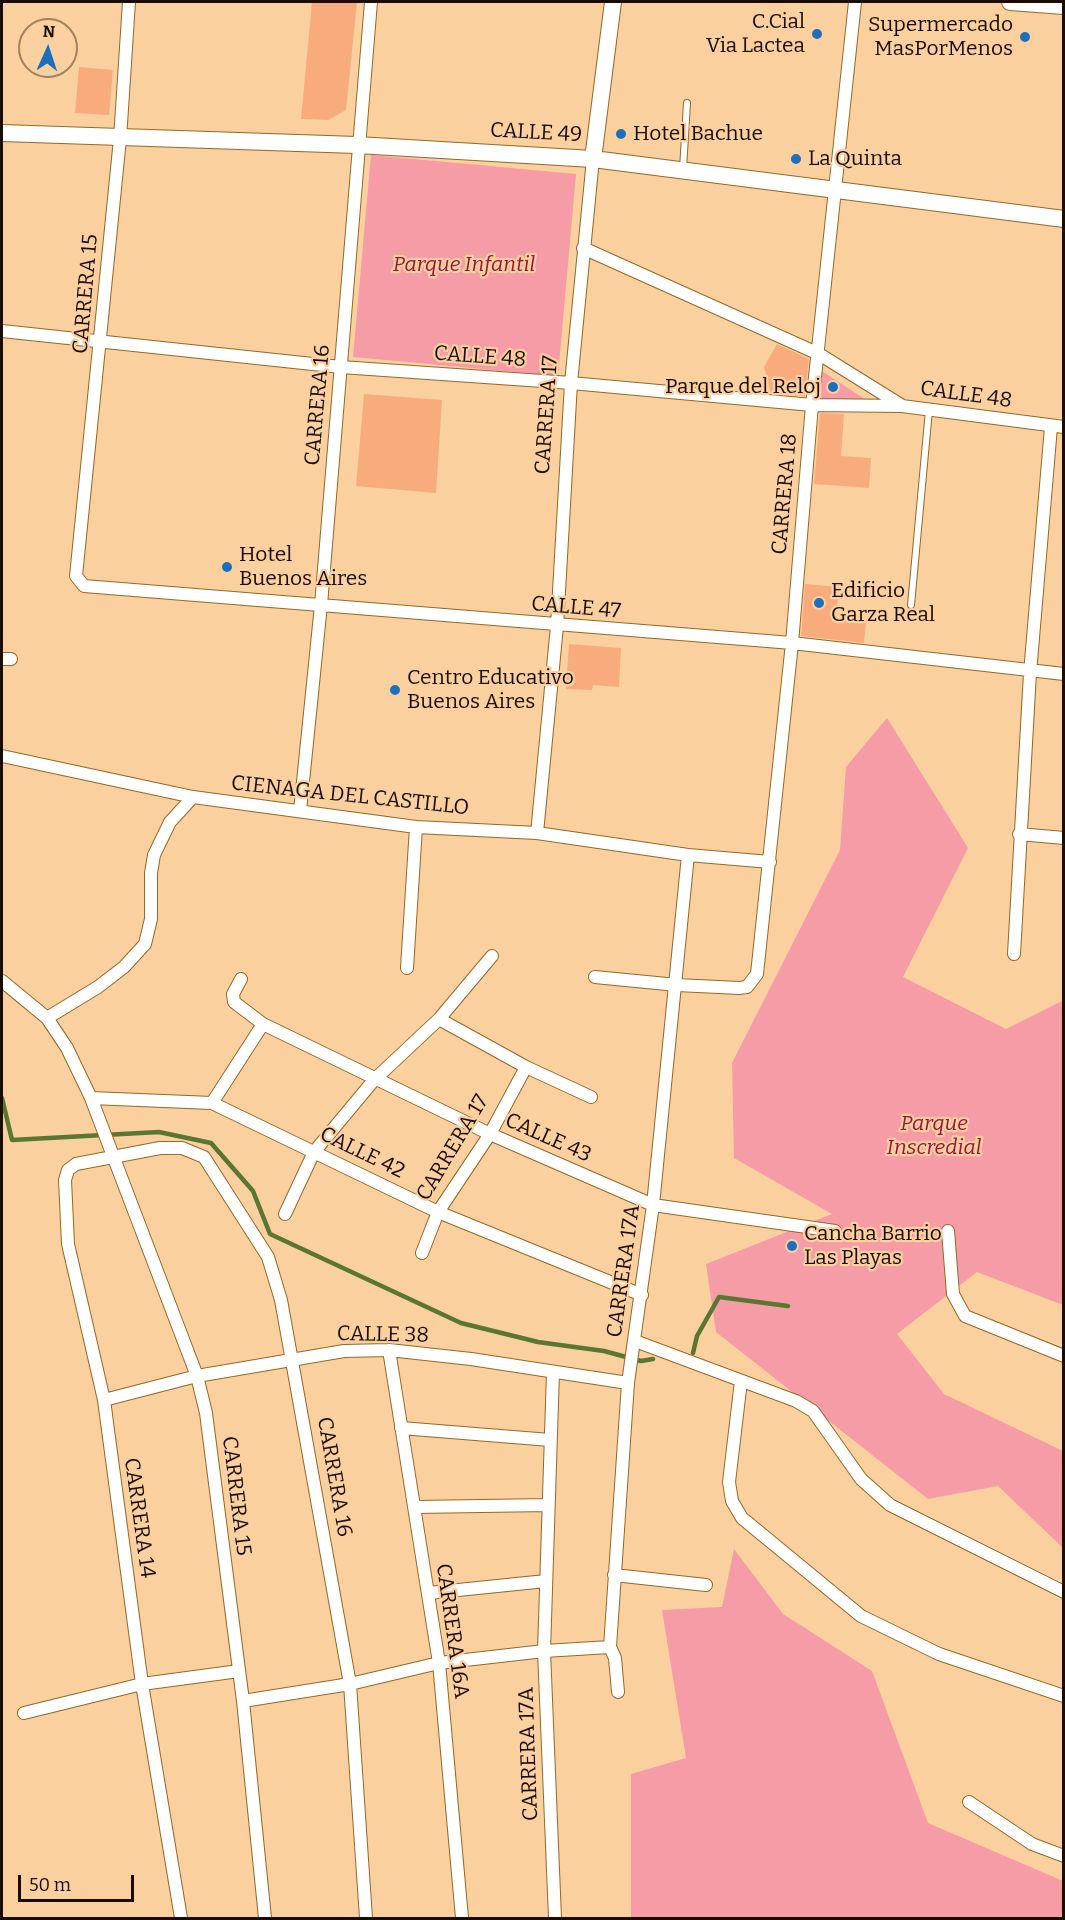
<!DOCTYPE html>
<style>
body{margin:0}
#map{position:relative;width:1065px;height:1920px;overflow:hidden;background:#fad09e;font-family:Bitter,serif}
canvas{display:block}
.frame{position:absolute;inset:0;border:3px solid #1a0c00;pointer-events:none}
.north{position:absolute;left:18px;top:18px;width:60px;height:60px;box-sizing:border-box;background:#fad09e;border:2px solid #a0825f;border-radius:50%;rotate:3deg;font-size:16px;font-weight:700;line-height:24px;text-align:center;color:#1a0c00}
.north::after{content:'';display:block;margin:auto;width:21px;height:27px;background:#1d6fbd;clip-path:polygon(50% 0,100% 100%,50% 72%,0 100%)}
.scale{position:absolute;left:18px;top:1875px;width:116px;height:27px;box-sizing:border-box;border:3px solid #1a0c00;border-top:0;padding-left:8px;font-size:18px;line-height:21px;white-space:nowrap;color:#1a0c00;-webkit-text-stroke:4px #fad09e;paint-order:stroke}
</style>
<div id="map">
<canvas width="1065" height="1920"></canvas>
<div class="frame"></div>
<div class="north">N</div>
<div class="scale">50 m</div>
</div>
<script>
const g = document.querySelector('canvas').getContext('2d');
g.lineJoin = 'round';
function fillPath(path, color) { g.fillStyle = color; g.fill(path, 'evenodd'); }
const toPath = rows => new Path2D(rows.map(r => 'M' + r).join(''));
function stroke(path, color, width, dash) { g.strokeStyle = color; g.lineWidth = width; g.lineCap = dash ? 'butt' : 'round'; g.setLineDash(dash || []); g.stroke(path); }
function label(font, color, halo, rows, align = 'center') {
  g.font = font + ' Bitter,serif'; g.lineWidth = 4.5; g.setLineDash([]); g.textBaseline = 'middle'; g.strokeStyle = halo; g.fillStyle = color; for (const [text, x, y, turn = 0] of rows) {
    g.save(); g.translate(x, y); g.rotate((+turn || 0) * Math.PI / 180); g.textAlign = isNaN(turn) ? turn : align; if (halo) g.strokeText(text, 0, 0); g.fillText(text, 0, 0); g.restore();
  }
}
fillPath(toPath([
 [371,155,576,174,558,376,353,357],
 [820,370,877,407,818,403],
 [887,718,968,848,903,977,1006,1029,1064,1000,1063,1305,977,1272,897,1334,944,1394,1063,1451,1063,1548,998,1486,928,1499,716,1332,706,1264,832,1214,734,1158,732,1063,840,850,846,767],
 [734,1549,783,1614,872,1671,928,1823,1063,1881,1063,1918,631,1918,631,1774,686,1758,662,1610,722,1607]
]), '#f69ca7');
stroke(toPath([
 [2,1098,12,1140,159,1132,211,1143,253,1191,270,1234,461,1323,538,1342,604,1351,641,1361,653,1359],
 [693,1353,697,1336,719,1297,788,1306]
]), '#597632', 4.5);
fillPath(toPath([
 [312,2,357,2,346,110,328,120,301,119],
 [79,67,113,70,109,115,75,113],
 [777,344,809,359,805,396,771,393,764,367],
 [364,394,442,400,436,493,356,486],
 [820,413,844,414,841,456,871,458,869,488,814,484],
 [805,584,839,587,836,619,866,622,864,643,801,636],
 [569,644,621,648,619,687,593,685,592,690,566,689]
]), '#f8ac7e');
const service = toPath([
 [683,169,687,103],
 [911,605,929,410]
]);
const minor = toPath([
 [129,2,120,139,76,576,84,586,792,643,1064,674],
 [583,248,819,354,901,405],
 [2,331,341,367,571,383,812,405,902,406,1064,427],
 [2,659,11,659],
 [2,756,193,797,416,827,537,833,688,855,770,862],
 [300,811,321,605,371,2],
 [537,833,557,626,571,383,593,159],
 [1019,834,1064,838],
 [1014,954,1030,673,1051,427],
 [407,968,416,827],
 [595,977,677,985,739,988,747,987,757,974,792,643,812,405,855,2],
 [241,979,233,994,234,1002,263,1024,490,1134,653,1205,835,1231],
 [2,981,47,1018,67,1048,91,1098,197,1376,206,1413,243,1701,265,1918],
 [47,1018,98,987,124,967,145,944,151,919,151,873,154,855,170,822,193,797],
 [439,1019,526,1067,591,1097],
 [91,1098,212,1103,438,1212,642,1295],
 [212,1103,263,1024],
 [285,1214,314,1152,374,1080,439,1019,492,956],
 [948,1231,953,1294,965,1316,1064,1356],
 [422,1253,438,1212,490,1134,526,1067],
 [635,1341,796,1401,813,1411,861,1479,890,1505,1064,1592],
 [389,1350,439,1663,462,1918],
 [553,1372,544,1651,555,1918],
 [741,1381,729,1482,732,1501,742,1518,861,1616,939,1654,1064,1696],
 [104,1400,197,1376,344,1351,389,1350,471,1359,628,1383],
 [401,1428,550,1440],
 [415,1507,548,1505],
 [614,1575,706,1585],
 [429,1593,546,1581],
 [618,1692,615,1658,610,1647,628,1383,653,1205,688,855],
 [243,1701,350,1684,439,1663,544,1651,610,1647],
 [24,1713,142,1684,239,1671],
 [969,1802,1032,1844,1064,1856],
 [181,1918,142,1684,104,1400,68,1244,65,1180,68,1170,76,1164,160,1148,182,1148,204,1157,268,1257,281,1300,350,1684,366,1918]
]);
const tertiary = toPath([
 [1010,2,1064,6],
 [2,133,357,145,593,159,1064,219],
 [593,159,613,2]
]);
stroke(service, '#966725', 8);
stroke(minor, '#966725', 14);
stroke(tertiary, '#966725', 18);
stroke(service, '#fff', 6);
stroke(minor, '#fff', 12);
stroke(tertiary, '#fff', 16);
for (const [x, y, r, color] of [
 [817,34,6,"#1d6fbd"],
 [1025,37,6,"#1d6fbd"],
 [621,134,6,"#1d6fbd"],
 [796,159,6,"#1d6fbd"],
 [833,387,6,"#1d6fbd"],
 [227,567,6,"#1d6fbd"],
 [819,603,6,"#1d6fbd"],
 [395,690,6,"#1d6fbd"],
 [792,1246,6,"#1d6fbd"]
]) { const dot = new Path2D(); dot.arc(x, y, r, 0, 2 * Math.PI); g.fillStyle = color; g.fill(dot); stroke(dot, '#fad09e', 2); }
label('21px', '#1a0c00', '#fad09e', [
 ["C.Cial",805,22,"right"],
 ["Via Lactea",805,46,"right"],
 ["Supermercado",1013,25,"right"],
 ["MasPorMenos",1013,49,"right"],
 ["Hotel Bachue",633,134],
 ["La Quinta",808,159],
 ["Parque del Reloj",821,387,"right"],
 ["Hotel",239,555],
 ["Buenos Aires",239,579],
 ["Edificio",831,591],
 ["Garza Real",831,615],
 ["Centro Educativo",407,678],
 ["Buenos Aires",407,702],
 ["Cancha Barrio",804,1234],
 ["Las Playas",804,1258]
], 'left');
label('21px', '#1a0c00', '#fad09e', [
 ["CALLE 49",536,133,3],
 ["CARRERA 15",86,294,-85],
 ["CALLE 48",480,357,4],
 ["CALLE 48",966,395,8],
 ["CARRERA 16",318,405,-85],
 ["CARRERA 17",547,415,-86],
 ["CARRERA 18",785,494,-85],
 ["CALLE 47",576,608,5],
 ["CIENAGA DEL CASTILLO",350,796,6],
 ["CALLE 43",548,1138,24],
 ["CARRERA 17",453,1148,-59],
 ["CALLE 42",362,1153,26],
 ["CARRERA 17A",624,1271,-82],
 ["CALLE 38",383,1335,1],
 ["CARRERA 16",334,1477,80],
 ["CARRERA 15",236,1496,83],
 ["CARRERA 14",139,1518,82],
 ["CARRERA 16A",452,1631,82],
 ["CARRERA 17A",529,1754,-92]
]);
label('italic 21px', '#99153b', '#fad09e', [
 ["Parque Infantil",464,265],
 ["Parque",934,1124],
 ["Inscredial",934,1148]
]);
</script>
